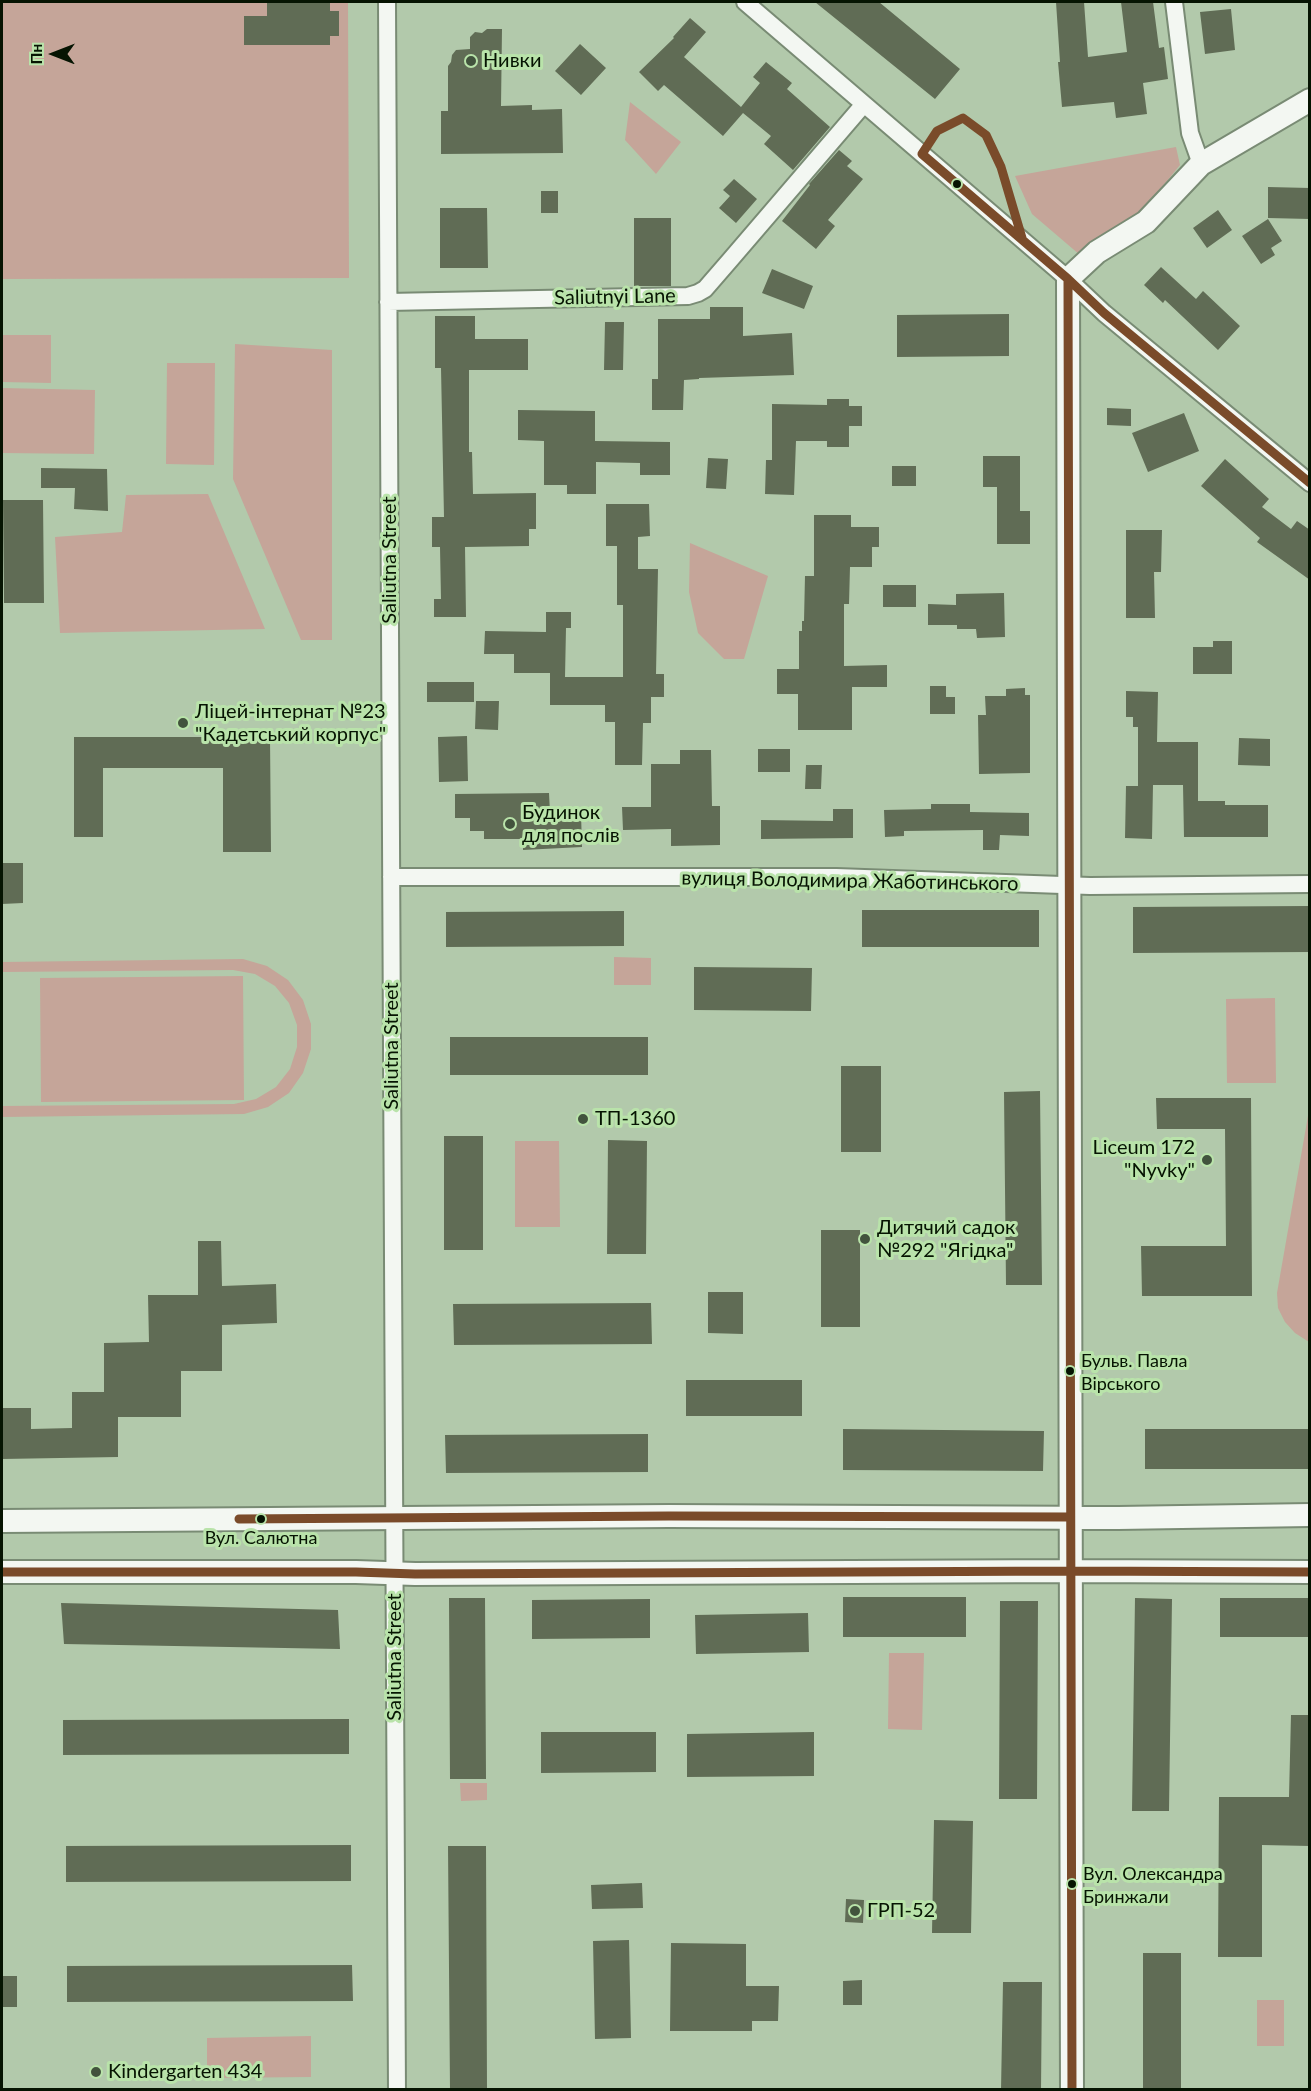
<!DOCTYPE html>
<meta charset="utf-8">
<style>
body{margin:0}
#map{position:relative;width:1311px;height:2091px;overflow:hidden;background:#b2c9ab;font-family:Lato,sans-serif}
canvas{display:block}
.frame{position:absolute;inset:0;border:3px solid #061402;pointer-events:none}
.north{position:absolute;left:24px;top:24px;width:60px;height:60px;-webkit-text-stroke:4px #b9e3aa;paint-order:stroke;rotate:270deg;font-size:16px;font-weight:700;line-height:24px;text-align:center;color:#061402}
.north::after{content:'';display:block;margin:auto;width:21px;height:27px;background:#061402;clip-path:polygon(50% 0,100% 100%,50% 72%,0 100%)}
</style>
<div id="map">
<canvas width="1311" height="2091"></canvas>
<div class="frame"></div>
<div class="north">Пн</div>
</div>
<script>
const g = document.querySelector('canvas').getContext('2d');
g.lineJoin = 'round';
function fillPath(path, color) { g.fillStyle = color; g.fill(path, 'evenodd'); }
const toPath = rows => new Path2D(rows.map(r => 'M' + r).join(''));
function stroke(path, color, width, dash) { g.strokeStyle = color; g.lineWidth = width; g.lineCap = dash ? 'butt' : 'round'; g.setLineDash(dash || []); g.stroke(path); }
function label(font, color, halo, rows, align = 'center') {
  g.font = font + ' Lato,sans-serif'; g.lineWidth = 6; g.setLineDash([]); g.textBaseline = 'middle'; g.strokeStyle = halo; g.fillStyle = color; for (const [text, x, y, turn = 0] of rows) {
    g.save(); g.translate(x, y); g.rotate((+turn || 0) * Math.PI / 180); g.textAlign = isNaN(turn) ? turn : align; if (halo) g.strokeText(text, 0, 0); g.fillText(text, 0, 0); g.restore();
  }
}
fillPath(toPath([
 [2,2,348,2,349,278,2,279],
 [630,102,681,142,656,174,625,140],
 [1176,147,1180,165,1141,213,1080,255,1032,214,1015,176],
 [2,335,51,335,51,383,2,382],
 [235,344,332,350,332,640,301,640,233,479],
 [167,363,215,363,214,465,166,464],
 [2,388,95,390,94,454,2,453],
 [208,494,265,629,60,633,55,537,122,532,126,495],
 [690,543,768,576,744,659,724,659,698,633,689,592],
 [614,957,651,958,651,985,614,985],
 [243,959,267,966,288,980,303,1000,311,1024,311,1049,303,1073,289,1093,268,1107,244,1114,2,1117,2,1106,234,1104,256,1099,276,1087,290,1069,297,1047,297,1025,289,1003,275,986,255,974,233,970,2,972,2,962],
 [243,976,244,1100,41,1102,40,978],
 [1275,998,1276,1083,1227,1083,1226,999],
 [1309,1110,1310,1342,1309,1342,1295,1333,1285,1322,1278,1308,1277,1293],
 [515,1141,559,1141,560,1227,515,1227],
 [889,1653,924,1653,922,1730,888,1729],
 [460,1783,487,1783,487,1800,461,1801],
 [1257,2000,1284,2000,1284,2046,1257,2046],
 [311,2036,311,2077,207,2078,207,2038]
]), '#c5a599');
fillPath(toPath([
 [267,2,330,2,330,11,339,11,339,36,330,36,330,45,244,45,244,16,267,16],
 [815,2,879,2,960,69,935,99],
 [1056,2,1084,2,1088,57,1127,52,1121,2,1153,2,1159,48,1164,47,1168,79,1143,83,1147,114,1116,118,1114,102,1062,107,1058,62,1060,62],
 [1231,9,1235,50,1205,54,1200,12],
 [690,18,706,32,684,57,741,107,760,83,753,77,766,62,792,83,787,89,830,127,793,170,764,144,771,136,743,113,723,136,664,85,658,91,639,72,674,38,673,37],
 [487,29,502,29,501,106,532,105,532,110,562,109,563,153,441,154,441,111,448,111,448,66,451,62,452,55,456,50,470,49,470,37,475,32,482,33],
 [580,44,606,68,581,95,555,71],
 [839,150,852,161,847,166,863,179,828,220,835,226,816,249,782,221,810,185,809,184],
 [734,179,757,199,736,223,719,208,730,196,723,190],
 [1268,187,1310,188,1310,219,1268,218],
 [541,191,558,191,558,213,541,213],
 [440,208,487,208,488,268,440,268],
 [1218,210,1232,230,1207,248,1193,228],
 [634,218,671,218,671,286,634,286],
 [1268,219,1282,241,1271,248,1275,255,1261,264,1242,236],
 [1161,267,1196,299,1203,291,1240,326,1218,350,1165,300,1163,303,1144,285],
 [772,269,813,286,804,309,762,293],
 [710,307,743,307,743,336,792,333,794,375,699,378,699,379,684,380,683,410,652,410,652,379,658,379,658,319,710,319],
 [1009,314,1009,356,897,357,897,315],
 [435,316,475,316,475,339,528,339,528,370,469,370,469,452,472,452,473,494,536,493,536,529,529,529,529,546,465,547,466,617,434,617,434,599,441,599,440,547,432,547,432,517,444,517,441,368,435,368],
 [605,322,624,322,623,370,604,370],
 [827,399,849,399,849,406,862,406,862,426,849,426,849,447,827,447,827,441,796,441,794,495,765,494,766,460,772,460,772,404,827,405],
 [1107,408,1131,409,1131,426,1107,425],
 [518,410,595,411,595,441,670,442,670,475,640,475,640,463,596,462,596,494,567,494,567,485,544,485,544,441,518,440],
 [1184,413,1199,451,1148,472,1132,433],
 [983,456,1020,456,1020,511,1030,511,1030,544,997,544,997,487,983,487],
 [708,458,728,459,726,489,706,488],
 [1225,459,1269,499,1262,507,1291,529,1297,521,1310,530,1310,580,1257,542,1260,538,1201,486],
 [892,466,916,466,916,486,892,486],
 [41,468,107,469,108,511,74,509,75,488,41,488],
 [3,500,43,500,44,603,4,603],
 [606,504,649,504,650,536,638,537,638,569,658,569,656,674,664,674,664,697,651,697,651,723,643,723,642,765,615,765,615,722,605,722,605,705,550,705,550,673,514,673,514,654,484,654,485,631,546,632,546,612,571,612,571,628,566,628,565,677,623,677,623,605,617,605,617,546,606,546],
 [814,515,851,515,851,527,879,527,879,547,872,547,872,567,850,567,849,604,844,604,844,666,887,665,887,687,852,687,852,730,798,730,798,694,777,694,777,669,799,669,799,631,802,631,802,621,804,621,805,576,814,576],
 [1126,530,1162,530,1161,572,1154,572,1155,618,1126,618],
 [883,585,916,585,916,607,883,607],
 [1004,593,1005,637,977,638,976,629,957,629,957,625,928,625,928,604,956,605,956,594],
 [1213,641,1232,641,1232,674,1193,674,1193,647,1213,647],
 [427,682,474,682,474,702,427,702],
 [930,686,946,686,946,697,955,697,955,714,930,714],
 [1025,688,1025,695,1030,695,1030,773,979,774,978,715,986,715,985,696,1006,696,1006,689],
 [1126,691,1158,692,1157,742,1198,742,1198,801,1225,801,1225,805,1268,805,1268,837,1184,837,1183,785,1153,785,1152,839,1125,838,1126,786,1138,786,1138,727,1133,727,1133,717,1126,717],
 [476,701,499,701,498,730,475,729],
 [467,736,468,781,439,782,438,737],
 [74,737,270,737,271,852,223,852,223,768,103,768,103,837,74,837],
 [1239,738,1270,739,1270,766,1238,765],
 [758,749,790,749,790,772,758,772],
 [680,750,711,750,712,806,720,806,720,845,671,846,671,829,623,830,622,807,651,807,651,764,680,764],
 [806,765,822,765,821,789,805,789],
 [549,793,550,813,581,813,582,847,523,850,523,839,484,839,484,831,470,831,470,818,455,818,455,794],
 [931,804,970,804,970,812,1029,813,1029,836,1000,835,999,850,983,850,983,830,904,831,904,836,885,837,884,810,931,809],
 [833,809,853,809,853,838,761,839,761,820,833,821],
 [2,863,23,863,23,903,2,904],
 [1309,906,1310,952,1133,953,1133,907],
 [862,910,1039,910,1039,947,862,947],
 [624,911,624,946,446,947,446,912],
 [694,967,812,968,811,1011,694,1010],
 [450,1037,648,1037,648,1075,450,1075],
 [841,1066,881,1066,881,1152,841,1152],
 [1040,1091,1042,1285,1006,1285,1004,1092],
 [1156,1098,1251,1098,1252,1296,1142,1296,1141,1246,1226,1246,1225,1129,1157,1129],
 [444,1136,483,1136,483,1250,444,1250],
 [608,1140,647,1141,646,1254,607,1254],
 [821,1230,860,1230,860,1327,821,1327],
 [198,1241,221,1241,222,1286,276,1284,277,1323,222,1325,222,1371,181,1371,181,1417,118,1417,118,1457,2,1459,2,1408,31,1408,31,1429,72,1428,72,1392,104,1392,104,1343,149,1342,148,1295,198,1295],
 [708,1292,743,1292,743,1334,708,1333],
 [651,1303,652,1344,454,1345,453,1304],
 [686,1380,802,1380,802,1416,686,1416],
 [843,1429,1044,1431,1043,1471,843,1470],
 [1145,1429,1310,1429,1310,1469,1145,1469],
 [648,1434,648,1472,446,1473,445,1435],
 [843,1597,966,1597,966,1637,843,1637],
 [449,1598,485,1598,486,1779,450,1779],
 [1135,1598,1172,1599,1169,1811,1132,1811],
 [1220,1598,1310,1598,1310,1637,1220,1637],
 [650,1599,650,1638,532,1639,532,1600],
 [1000,1601,1038,1601,1037,1799,999,1799],
 [61,1603,338,1610,340,1649,64,1644],
 [808,1613,809,1652,696,1654,695,1615],
 [1291,1715,1310,1715,1310,1846,1262,1845,1262,1957,1218,1957,1219,1797,1289,1797],
 [349,1719,349,1754,63,1755,63,1720],
 [541,1732,656,1732,656,1772,541,1773],
 [814,1732,814,1776,687,1777,687,1734],
 [934,1820,973,1821,971,1933,932,1933],
 [351,1845,351,1881,66,1882,66,1846],
 [448,1846,486,1846,487,2090,450,2090],
 [642,1883,643,1908,592,1909,591,1885],
 [846,1899,864,1900,863,1923,845,1922],
 [629,1940,631,2038,595,2039,593,1941],
 [671,1943,746,1944,746,1986,779,1986,778,2021,752,2021,752,2031,670,2031],
 [1143,1953,1181,1953,1181,2090,1143,2090],
 [352,1965,353,2001,67,2002,67,1966],
 [2,1976,17,1976,17,2007,2,2007],
 [862,1980,862,2005,843,2005,843,1981],
 [1003,1982,1042,1982,1041,2090,1001,2090]
]), '#606c55');
const street = toPath([
 [387,2,397,2090],
 [745,2,1068,279,1104,313,1310,483],
 [1174,2,1190,133,1201,164],
 [388,302,688,296,698,293,705,289,731,259,864,104],
 [391,877,836,877,1090,886,1310,884]
]);
const secondary = toPath([
 [2,1521,669,1516,1118,1518,1310,1515],
 [2,1572,356,1572,415,1574,1070,1571,1310,1572],
 [1072,2090,1068,279,1097,252,1146,222,1201,164,1310,100]
]);
stroke(street, '#798b74', 20);
stroke(secondary, '#798b74', 26);
stroke(street, '#f3f7f2', 16);
stroke(secondary, '#f3f7f2', 22);
stroke(toPath([
 [922,154,1068,279,1104,313,1310,483],
 [922,154,937,131,963,118,986,135,1001,167,1022,238],
 [1068,279,1072,2090],
 [239,1519,669,1516,1070,1517],
 [2,1572,356,1572,415,1574,1070,1571,1310,1572]
]), '#7a4b2a', 9);
for (const [x, y, r, color] of [
 [471,61,6,"#42533d"],
 [957,184,5,"#061402"],
 [183,723,6,"#42533d"],
 [510,824,6,"#42533d"],
 [583,1119,6,"#42533d"],
 [1207,1160,6,"#42533d"],
 [865,1239,6,"#42533d"],
 [1070,1371,5,"#061402"],
 [261,1519,5,"#061402"],
 [1072,1884,5,"#061402"],
 [855,1911,6,"#42533d"],
 [96,2072,6,"#42533d"]
]) { const dot = new Path2D(); dot.arc(x, y, r, 0, 2 * Math.PI); g.fillStyle = color; g.fill(dot); stroke(dot, '#b9e3aa', 2); }
label('18px', '#061402', '#b9e3aa', [
 ["Бульв. Павла",1081,1361],
 ["Вірського",1081,1384],
 ["Вул. Салютна",261,1538,"center"],
 ["Вул. Олександра",1083,1874],
 ["Бринжали",1083,1897]
], 'left');
label('20px', '#061402', '#b9e3aa', [
 ["Нивки",483,61],
 ["Ліцей-інтернат №23",195,712],
 ["\"Кадетський корпус\"",195,735],
 ["Будинок",522,813],
 ["для послів",522,836],
 ["ТП-1360",595,1119],
 ["Liceum 172",1195,1148,"right"],
 ["\"Nyvky\"",1195,1171,"right"],
 ["Дитячий садок",877,1228],
 ["№292 \"Ягідка\"",877,1251],
 ["ГРП-52",867,1911],
 ["Kindergarten 434",108,2072]
], 'left');
label('20px', '#061402', '#b9e3aa', [
 ["Saliutnyi Lane",615,297,-1],
 ["Saliutna Street",390,560,-90],
 ["вулиця Володимира Жаботинського",850,881,1],
 ["Saliutna Street",392,1046,-90],
 ["Saliutna Street",395,1657,-90]
]);
</script>
